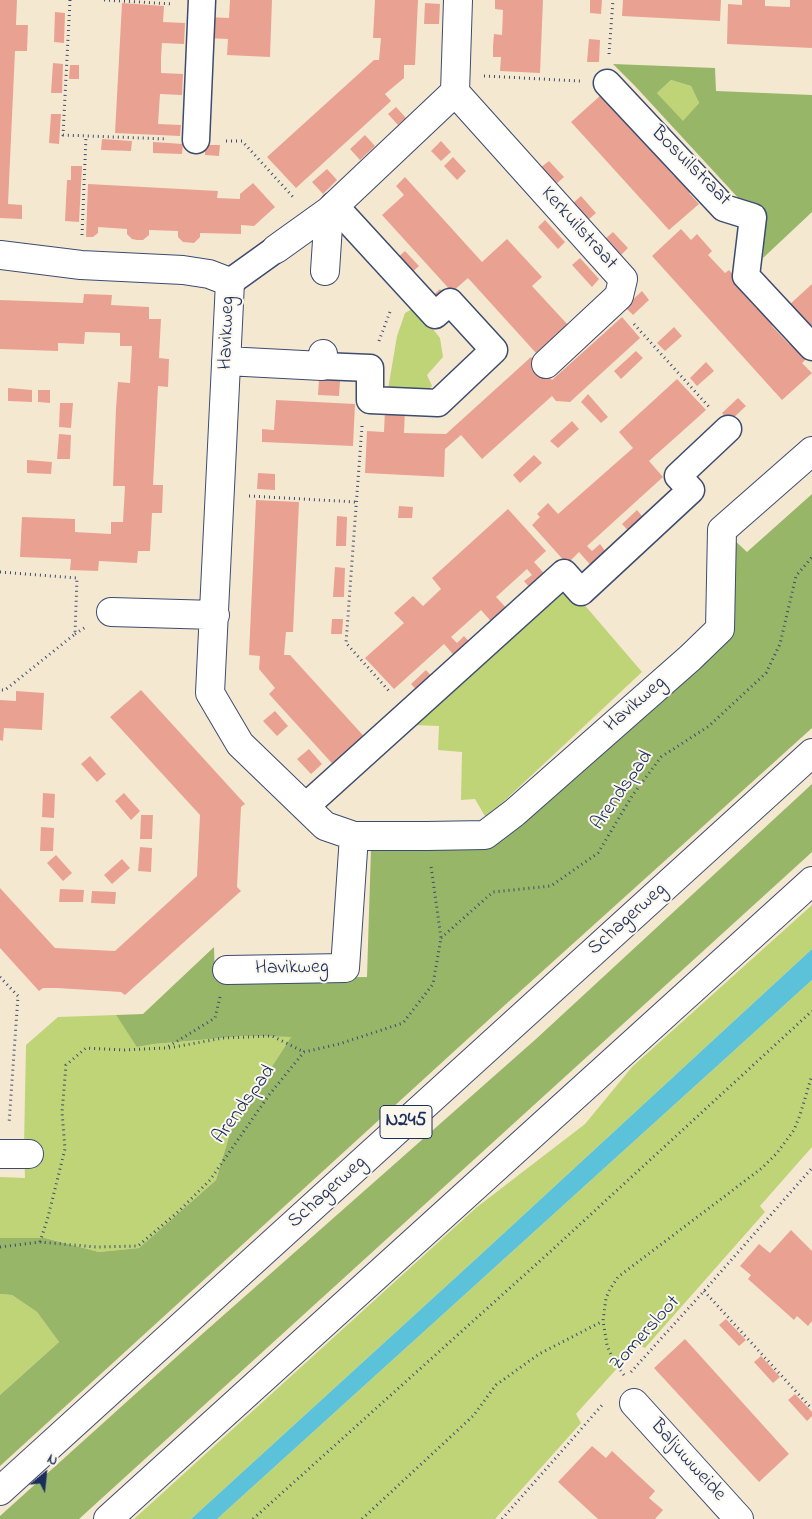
<!DOCTYPE html>
<style>
body{margin:0}
#map{position:relative;width:812px;height:1519px;overflow:hidden;background:#f5e8d1;font-family:"Indie Flower",sans-serif}
canvas{display:block}
.north{position:absolute;left:20px;top:1449px;width:50px;height:50px;-webkit-text-stroke:4px #fbf7ec;paint-order:stroke;rotate:28deg;font-size:14px;font-weight:700;line-height:20px;text-align:center;color:#1b2f5e}
.north::after{content:'';display:block;margin:auto;width:18px;height:22px;background:#1b2f5e;clip-path:polygon(50% 0,100% 100%,50% 72%,0 100%)}
</style>
<div id="map">
<canvas width="812" height="1519"></canvas>
<div class="north">N</div>
</div>
<script>
const g = document.querySelector('canvas').getContext('2d');
g.lineJoin = 'round';
function fillPath(path, color) { g.fillStyle = color; g.fill(path, 'evenodd'); }
const toPath = rows => new Path2D(rows.map(r => 'M' + r).join(''));
function stroke(path, color, width, dash) { g.strokeStyle = color; g.lineWidth = width; g.lineCap = dash ? 'butt' : 'round'; g.setLineDash(dash || []); g.stroke(path); }
function label(font, color, halo, rows, align = 'center') {
  g.font = font + ' "Indie Flower",sans-serif'; g.lineWidth = 4; g.setLineDash([]); g.textBaseline = 'middle'; g.strokeStyle = halo; g.fillStyle = color; for (const [text, x, y, turn = 0] of rows) {
    g.save(); g.translate(x, y); g.rotate((+turn || 0) * Math.PI / 180); g.textAlign = isNaN(turn) ? turn : align; if (halo) g.strokeText(text, 0, 0); g.fillText(text, 0, 0); g.restore();
  }
}
fillPath(toPath([
 [671,80,691,86,699,103,683,122,657,93],
 [419,305,433,320,432,328,440,338,443,357,427,375,432,386,421,397,387,395,397,336,405,313],
 [564,581,642,672,486,818,475,799,461,800,462,752,438,750,439,726,412,725],
 [812,905,812,949,478,1257,191,1519,134,1519,477,1207,585,1124,632,1067],
 [812,980,812,1147,760,1206,765,1212,645,1348,638,1345,576,1414,581,1423,495,1519,217,1519],
 [116,1015,138,1047,154,1044,245,1036,291,1037,231,1130,216,1180,139,1248,99,1252,45,1238,0,1238,0,1177,25,1178,24,1146,26,1045,58,1017],
 [0,1294,12,1295,37,1312,59,1342,0,1395]
]), '#bfd477');
fillPath(toPath([
 [613,64,715,68,716,91,812,95,812,212,763,258,765,227,635,86],
 [671,80,691,86,699,103,683,121,657,93],
 [812,494,812,728,495,1014,0,1466,0,1395,59,1342,37,1312,12,1295,0,1294,0,1238,45,1238,99,1252,139,1248,216,1180,231,1130,291,1037,245,1036,154,1044,137,1047,116,1015,143,1014,214,947,215,980,367,977,371,849,452,848,728,627,732,538,747,552],
 [812,784,812,852,79,1519,0,1519,0,1516,183,1351,536,1039]
]), '#97b668');
fillPath(toPath([
 [812,949,812,980,217,1519,191,1519,478,1257]
]), '#5cc2d9');
fillPath(toPath([
 [0,0,17,0,16,25,28,25,27,51,15,51,8,204,22,205,22,219,0,218],
 [230,0,272,0,270,57,227,55,228,39,206,38,207,17,229,18],
 [375,0,418,0,415,65,404,65,404,78,385,94,391,101,296,188,267,157,374,60,379,60,381,38,373,38],
 [495,0,543,0,540,73,500,71,501,57,493,57,493,46,494,34,502,35,503,10,495,9],
 [590,0,602,0,601,14,590,13],
 [623,0,721,0,720,21,622,16],
 [742,0,765,0,765,6,790,7,790,0,812,0,812,48,727,44,728,4,742,5],
 [122,3,164,6,163,22,185,23,184,44,162,43,161,58,161,73,183,74,182,95,160,94,158,124,181,125,180,136,115,133],
 [425,3,440,4,439,24,424,24],
 [55,12,65,13,64,43,54,42],
 [589,39,600,40,599,62,587,62],
 [53,63,63,64,62,93,51,93],
 [70,65,79,65,79,79,69,79],
 [601,95,610,105,616,100,631,116,625,122,642,140,648,135,663,152,657,157,674,176,680,171,696,187,689,193,699,204,669,230,571,122],
 [396,107,406,118,398,125,388,114],
 [51,114,61,114,59,144,49,143],
 [365,135,375,146,360,160,350,149],
 [102,139,132,141,131,151,101,150],
 [441,141,451,152,441,161,431,151],
 [153,142,183,144,182,154,153,153],
 [205,145,220,145,219,156,205,155],
 [453,157,466,171,457,180,444,166],
 [549,161,564,177,555,185,540,168],
 [71,166,82,166,79,222,65,221,67,180,71,180],
 [327,169,337,180,323,194,312,182],
 [405,177,482,262,507,239,542,277,532,286,568,325,536,353,468,278,452,292,382,215,404,195,396,186],
 [253,183,275,207,254,226,241,225,241,234,200,233,200,237,194,243,183,242,178,237,178,231,149,230,149,235,143,240,137,240,132,239,127,234,127,229,98,227,98,233,93,237,86,237,88,184,218,191,217,198,240,199,240,194],
 [581,196,596,213,588,220,572,204],
 [545,220,565,242,558,249,538,227],
 [681,229,691,240,697,234,712,251,708,255,725,273,729,270,744,286,740,290,757,309,761,305,776,322,772,326,789,344,793,341,808,357,802,363,812,373,782,400,652,256],
 [613,232,628,248,620,256,605,239],
 [405,251,419,266,408,276,394,261],
 [580,258,599,279,592,287,572,265],
 [812,284,812,330,789,305],
 [440,289,447,297,429,299],
 [642,291,649,300,633,315,625,307],
 [84,294,112,295,111,305,149,307,149,319,161,319,159,358,169,359,168,387,158,386,153,485,163,485,162,513,152,513,150,551,138,551,137,563,99,561,98,571,70,570,71,559,20,557,22,517,75,519,75,532,111,534,111,522,123,522,125,486,113,486,116,408,118,382,130,383,132,346,120,346,120,333,85,332,84,344,58,343,58,351,0,349,0,300,83,303],
 [622,317,640,338,570,402,556,401,552,396,482,459,461,435,445,449,444,477,365,473,367,431,384,432,385,409,405,410,404,433,446,434,531,357,552,380],
 [674,327,682,336,665,351,657,343],
 [636,351,643,358,621,379,614,371],
 [706,362,714,371,697,386,690,378],
 [677,379,706,410,649,461,663,477,587,546,592,551,600,544,609,556,594,569,579,552,567,564,532,525,540,517,537,514,548,503,558,514,633,448,619,432],
 [319,380,340,381,339,396,318,395],
 [8,388,32,390,32,402,8,401],
 [38,390,50,390,50,403,38,402],
 [588,394,608,417,601,423,581,402],
 [738,398,746,406,729,422,722,413],
 [276,400,355,404,353,446,262,442,262,429,274,430],
 [60,403,73,403,71,428,59,427],
 [572,421,579,429,558,448,550,441],
 [59,434,71,435,70,459,57,459],
 [534,455,542,463,520,483,513,475],
 [27,460,52,462,51,474,27,473],
 [258,473,275,474,275,490,257,489],
 [256,500,299,502,293,632,286,632,284,655,290,655,370,743,339,771,269,694,275,688,259,669,260,656,249,655],
 [399,506,413,507,412,518,398,518],
 [508,509,546,551,534,562,549,579,534,593,524,581,532,575,527,569,496,597,511,613,496,627,481,610,451,637,457,643,464,636,474,647,459,661,444,644,394,689,365,658,404,623,394,613,413,596,423,606,441,589,432,578],
 [637,510,647,522,632,535,622,524],
 [337,516,347,517,346,546,336,546],
 [335,567,345,568,344,597,333,597],
 [332,619,343,619,342,634,331,634],
 [426,670,436,681,421,695,411,684],
 [141,690,245,804,241,807,237,887,241,891,125,995,121,992,57,988,43,988,39,991,0,948,0,888,55,948,115,951,197,876,200,815,110,717],
 [16,691,44,693,42,730,4,728,3,741,0,740,0,700,16,701],
 [275,711,288,726,277,736,263,721],
 [309,749,322,764,311,774,297,759],
 [90,756,106,774,97,782,81,764],
 [43,793,55,794,54,818,42,817],
 [124,793,140,811,131,820,115,801],
 [141,815,153,815,152,839,140,839],
 [41,827,54,828,53,851,40,851],
 [140,847,152,848,151,872,138,871],
 [56,855,72,873,63,881,47,863],
 [122,859,130,868,112,884,104,875],
 [60,889,84,890,83,902,59,902],
 [92,891,116,892,115,904,91,903],
 [791,1230,812,1251,812,1321,808,1326,797,1316,794,1320,748,1279,751,1275,740,1266,759,1244,770,1253],
 [726,1319,746,1340,739,1346,719,1325],
 [685,1339,789,1454,759,1482,654,1368],
 [761,1356,780,1377,773,1383,754,1362],
 [795,1394,812,1412,812,1416,807,1421,788,1400],
 [592,1446,606,1458,612,1451,655,1491,649,1498,663,1510,655,1519,598,1519,558,1482]
]), '#e9a292');
const pedestrian = toPath([
 [607,83,724,208,753,217,746,276,812,347],
 [196,140,202,0],
 [230,282,276,249],
 [322,366,370,368,370,400,438,403,494,350,450,302,435,315,334,205],
 [305,807,564,573,581,592,691,490,678,476,728,429]
]);
const minor = toPath([
 [458,0,455,92,623,279,619,296,546,364],
 [276,249,329,211,455,92],
 [0,255,81,265,183,270,209,274,230,282,210,693,240,744,325,826,354,836,427,836,485,835,514,813,690,658,720,629,722,530,812,451],
 [325,271,329,211],
 [226,361,322,366,323,354],
 [111,612,215,615],
 [227,970,345,968,354,836],
 [0,1154,29,1154],
 [634,1403,739,1519]
]);
const primary = toPath([
 [0,1491,812,753],
 [108,1519,812,881]
]);
stroke(pedestrian, '#3c4b6f', 29);
stroke(minor, '#3c4b6f', 30);
stroke(primary, '#3c4b6f', 30);
stroke(toPath([
 [70,0,63,135,167,139],
 [104,0,173,4],
 [609,54,613,0],
 [484,76,580,81],
 [226,141,242,141,294,198],
 [82,235,86,136],
 [634,324,710,408],
 [379,341,391,309],
 [362,426,346,643,390,692],
 [249,496,356,502],
 [0,572,77,578,75,634,5,690,0,690],
 [75,634,87,626],
 [441,938,493,892,551,886,598,853,632,796,661,757,709,726,766,673,780,644,796,576,812,557],
 [0,977,18,996,9,1124],
 [169,1048,223,1038,272,1036,304,1052],
 [40,1242,48,1217,65,1149,62,1112,66,1065,86,1048,123,1050,166,1048,215,1018,220,997],
 [0,1247,40,1242,96,1247,138,1246,179,1211,210,1180,269,1095,304,1052,339,1044,403,1023,433,984,441,938,431,866],
 [704,1291,812,1409],
 [631,1372,704,1291,812,1168],
 [624,1375,613,1360,607,1345,603,1321,606,1298,610,1289,618,1277,762,1168,777,1153,794,1130,800,1115,812,1075],
 [253,1519,551,1251,812,1011],
 [362,1519,473,1416,496,1385,539,1354,603,1321],
 [502,1519,604,1403]
]), '#3c4b6f', 3, [1, 4]);
stroke(pedestrian, '#fff', 26);
stroke(minor, '#fff', 28);
stroke(primary, '#fff', 28);
for (const [x, y, w] of [
 [406,1122,52]
]) { const box = new Path2D(); box.roundRect(x - w / 2, y - 16.5, w, 33, 4); g.fillStyle = '#fbf7ec'; g.fill(box); stroke(box, '#1b2f5e', 1); }
label('bold 19px', '#1b2f5e', null, [
 ["N245",406,1122]
]);
label('20px', '#1b2f5e', '#fbf7ec', [
 ["Bosuilstraat",690,167,45],
 ["Kerkuilstraat",578,229,48],
 ["Havikweg",228,333,-88],
 ["Havikweg",636,705,-41],
 ["Arendspad",623,791,-55],
 ["Schagerweg",628,920,-42],
 ["Havikweg",292,969,-1],
 ["Arendspad",245,1105,-54],
 ["Schagerweg",328,1193,-42],
 ["Zomersloot",646,1334,-48],
 ["Baljuwweide",687,1461,48]
]);
</script>
